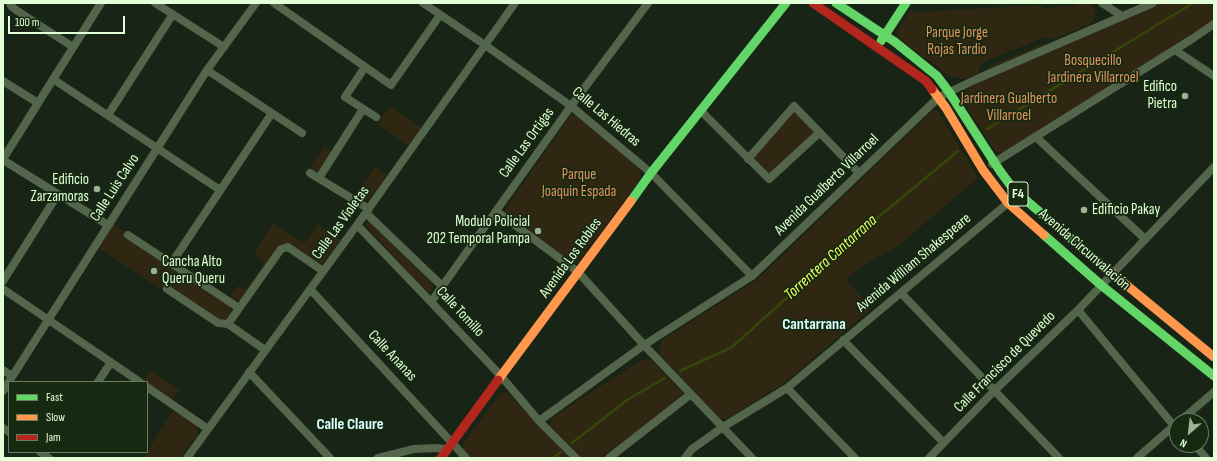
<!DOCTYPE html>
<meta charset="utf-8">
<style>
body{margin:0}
#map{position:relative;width:1217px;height:461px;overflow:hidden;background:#182416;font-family:"Sofia Sans Condensed",sans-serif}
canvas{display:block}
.frame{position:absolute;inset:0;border:4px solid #e2ffd8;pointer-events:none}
.legend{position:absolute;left:8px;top:381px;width:140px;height:72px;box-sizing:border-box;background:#152a10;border:1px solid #677f60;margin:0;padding:5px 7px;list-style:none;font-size:12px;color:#e2ffd8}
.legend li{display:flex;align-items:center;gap:8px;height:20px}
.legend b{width:20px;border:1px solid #677f60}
.north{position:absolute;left:1169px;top:413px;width:40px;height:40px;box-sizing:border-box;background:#152a10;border:1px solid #677f60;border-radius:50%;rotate:208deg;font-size:11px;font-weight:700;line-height:16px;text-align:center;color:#e2ffd8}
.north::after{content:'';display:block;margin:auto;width:14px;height:18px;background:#9bb294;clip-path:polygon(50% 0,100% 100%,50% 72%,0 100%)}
.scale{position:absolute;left:8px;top:16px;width:117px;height:18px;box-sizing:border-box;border:2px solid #e2ffd8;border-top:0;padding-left:5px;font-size:12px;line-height:14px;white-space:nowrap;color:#e2ffd8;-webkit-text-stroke:3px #152a10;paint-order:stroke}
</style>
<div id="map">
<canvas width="1217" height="461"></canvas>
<div class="frame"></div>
<ul class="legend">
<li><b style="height:5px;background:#63d668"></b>Fast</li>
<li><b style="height:5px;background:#ff974d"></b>Slow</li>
<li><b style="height:5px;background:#b3261e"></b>Jam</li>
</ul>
<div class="north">N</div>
<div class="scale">100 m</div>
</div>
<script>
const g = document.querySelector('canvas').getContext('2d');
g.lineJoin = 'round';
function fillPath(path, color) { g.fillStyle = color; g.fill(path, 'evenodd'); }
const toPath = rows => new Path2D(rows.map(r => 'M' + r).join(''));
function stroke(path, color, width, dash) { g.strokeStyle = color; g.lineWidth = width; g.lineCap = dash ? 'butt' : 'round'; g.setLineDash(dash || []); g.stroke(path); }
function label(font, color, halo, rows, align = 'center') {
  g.font = font + ' "Sofia Sans Condensed",sans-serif'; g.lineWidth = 3.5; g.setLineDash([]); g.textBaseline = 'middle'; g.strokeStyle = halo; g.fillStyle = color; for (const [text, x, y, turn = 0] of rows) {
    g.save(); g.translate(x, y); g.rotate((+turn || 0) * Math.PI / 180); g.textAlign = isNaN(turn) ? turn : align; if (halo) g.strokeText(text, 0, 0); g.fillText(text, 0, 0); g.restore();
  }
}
fillPath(toPath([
 [1077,3,1091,3,1095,8,1095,17,1090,24,1055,39,1045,37,982,63,977,74,962,79,950,76,903,42,899,38,898,30,911,9,916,12,1042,5,1042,8,1077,6],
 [1161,3,1214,3,1214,24,1194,35,1191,35,1004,153,996,152,963,101,966,91,973,85],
 [1045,43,1048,44,986,71,988,67],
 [390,106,421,128,408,145,376,123],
 [935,110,938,111,978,178,898,246,871,261,846,279,871,309,786,382,729,418,725,419,719,418,663,358,659,353,659,348,662,340,757,280,932,111],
 [792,112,795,112,814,132,813,135,769,176,753,159],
 [571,115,574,115,579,117,636,165,640,171,641,177,639,182,578,261,574,263,571,262,507,215,505,212,505,209],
 [324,147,332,152,318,172,310,167],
 [375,167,387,175,368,201,356,194],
 [367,221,370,221,433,284,434,287,432,291,429,292,426,291,366,226,365,224],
 [114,224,228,305,231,309,231,312,226,320,221,322,167,286,164,291,99,248],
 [273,224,302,242,306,242,318,224,340,240,322,264,317,262,291,244,285,243,279,245,241,300,237,301,230,297,239,285,245,290,264,264,262,260,254,254],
 [646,359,651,360,684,394,684,397,682,400,599,458,582,458,550,425,551,420,553,417,641,360],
 [150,370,179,390,172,400,147,384,147,382,143,381],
 [504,392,507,392,569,458,470,458,463,451,463,446,464,442,501,393],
 [173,411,175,411,197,426,198,432,196,436,180,458,143,458]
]), '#302713');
stroke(toPath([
 [987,129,1193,3],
 [680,371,732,347,858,234,958,151],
 [572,443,627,400,665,378],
 [553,458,561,452]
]), '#35460a', 2.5);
stroke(toPath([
 [10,3,11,6,16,10,73,47],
 [155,3,224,47],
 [274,3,391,85,440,15],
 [423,3,485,45,571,106,651,173,752,276],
 [1102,3,1122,16],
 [1175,50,1214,76],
 [365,67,345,97,376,117],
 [207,70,302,133],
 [53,79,220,190],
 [3,81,38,103],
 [700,110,769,179,819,133],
 [108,115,173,14],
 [1036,137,1145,239],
 [3,159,101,3],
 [748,159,794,106,859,173],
 [3,160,108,225],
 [992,164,1192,39,1214,24],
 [310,173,369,209],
 [319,178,363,109],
 [496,211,578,272,644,345,752,458],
 [366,213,442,286],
 [357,225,431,302,501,376,539,421,576,458],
 [128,235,239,308],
 [171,264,272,113],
 [3,281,58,194],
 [3,289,140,382],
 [167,289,218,323,228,324,265,350],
 [310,289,466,458],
 [901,293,1059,458],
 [431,302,571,106,648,3],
 [1078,310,1174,426],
 [228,324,281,249,288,247,323,271],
 [843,340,944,443],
 [3,370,12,376],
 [249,372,330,458],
 [98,382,111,362],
 [147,387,208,429],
 [787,388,855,458],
 [3,391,207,70,256,3],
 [539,421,644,345,752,276,939,97,979,78,1153,3],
 [1180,421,1214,392],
 [3,428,9,432],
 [1195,445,1206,458],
 [40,452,49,458],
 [187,458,357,225,515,3],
 [378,458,414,449,435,448,447,449],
 [609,458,691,394],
 [685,458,692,449,723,427,787,388,1008,203],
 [929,458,994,391,1078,310,1214,167],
 [1137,458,1177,423]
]), '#53654a', 8);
stroke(toPath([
 [836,3,895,42,937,76,949,92,1000,171,1014,190,1096,260],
 [881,41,906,3],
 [631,201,651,173,786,3],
 [1044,235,1101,285,1214,376]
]), '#63d668', 9);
stroke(toPath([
 [932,89,946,108,983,170,1008,203,1044,235],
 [1096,260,1214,357],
 [498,380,631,201]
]), '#ff974d', 9);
stroke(toPath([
 [813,3,926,81,932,89],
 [441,458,498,380]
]), '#b3261e', 9);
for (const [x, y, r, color] of [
 [1185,96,4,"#9bb294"],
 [97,189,4,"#9bb294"],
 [1084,210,4,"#9bb294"],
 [538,231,4,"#9bb294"],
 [154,271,4,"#9bb294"]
]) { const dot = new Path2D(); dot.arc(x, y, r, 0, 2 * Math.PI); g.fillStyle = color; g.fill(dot); stroke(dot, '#152a10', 1.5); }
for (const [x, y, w] of [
 [1018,194,20]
]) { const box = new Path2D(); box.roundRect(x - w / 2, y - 12, w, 24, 3); g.fillStyle = '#152a10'; g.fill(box); stroke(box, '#e2ffd8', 1); }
label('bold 14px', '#e2ffd8', null, [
 ["F4",1018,194]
]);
label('15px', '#e49360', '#152a10', [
 ["Parque Jorge",957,33],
 ["Rojas Tardio",957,50],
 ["Bosquecillo",1093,61],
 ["Jardinera Villarroel",1093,78],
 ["Jardinera Gualberto",1009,99],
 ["Villarroel",1009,116],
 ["Parque",579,175],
 ["Joaquin Espada",579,192]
]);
label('15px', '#e2ffd8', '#152a10', [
 ["Edifico",1177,87],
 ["Pietra",1177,104],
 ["Edificio",89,180],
 ["Zarzamoras",89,197],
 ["Edificio Pakay",1092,210,"left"],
 ["Modulo Policial",530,222],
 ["202 Temporal Pampa",530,239],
 ["Cancha Alto",162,262,"left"],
 ["Queru Queru",162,279,"left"]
], 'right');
label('15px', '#e2ffd8', '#152a10', [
 ["Calle Las Hiedras",606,117,40],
 ["Calle Las Ortigas",527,143,-54],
 ["Avenida Gualberto Villarroel",827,185,-44],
 ["Calle Luis Calvo",115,188,-57],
 ["Calle Las Violetas",341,223,-54],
 ["Avenida Circunvalación",1084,250,41],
 ["Avenida Los Robles",571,258,-54],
 ["Avenida William Shakespeare",914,263,-40],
 ["Calle Tomillo",460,312,47],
 ["Calle Ananas",392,356,47],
 ["Calle Francisco de Quevedo",1005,362,-45]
]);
label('italic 16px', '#f0ff66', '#152a10', [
 ["Torrentera Cantarrana",831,258,-42]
]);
label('bold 16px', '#daffff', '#152a10', [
 ["Cantarrana",814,325],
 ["Calle Claure",350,425]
]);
</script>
